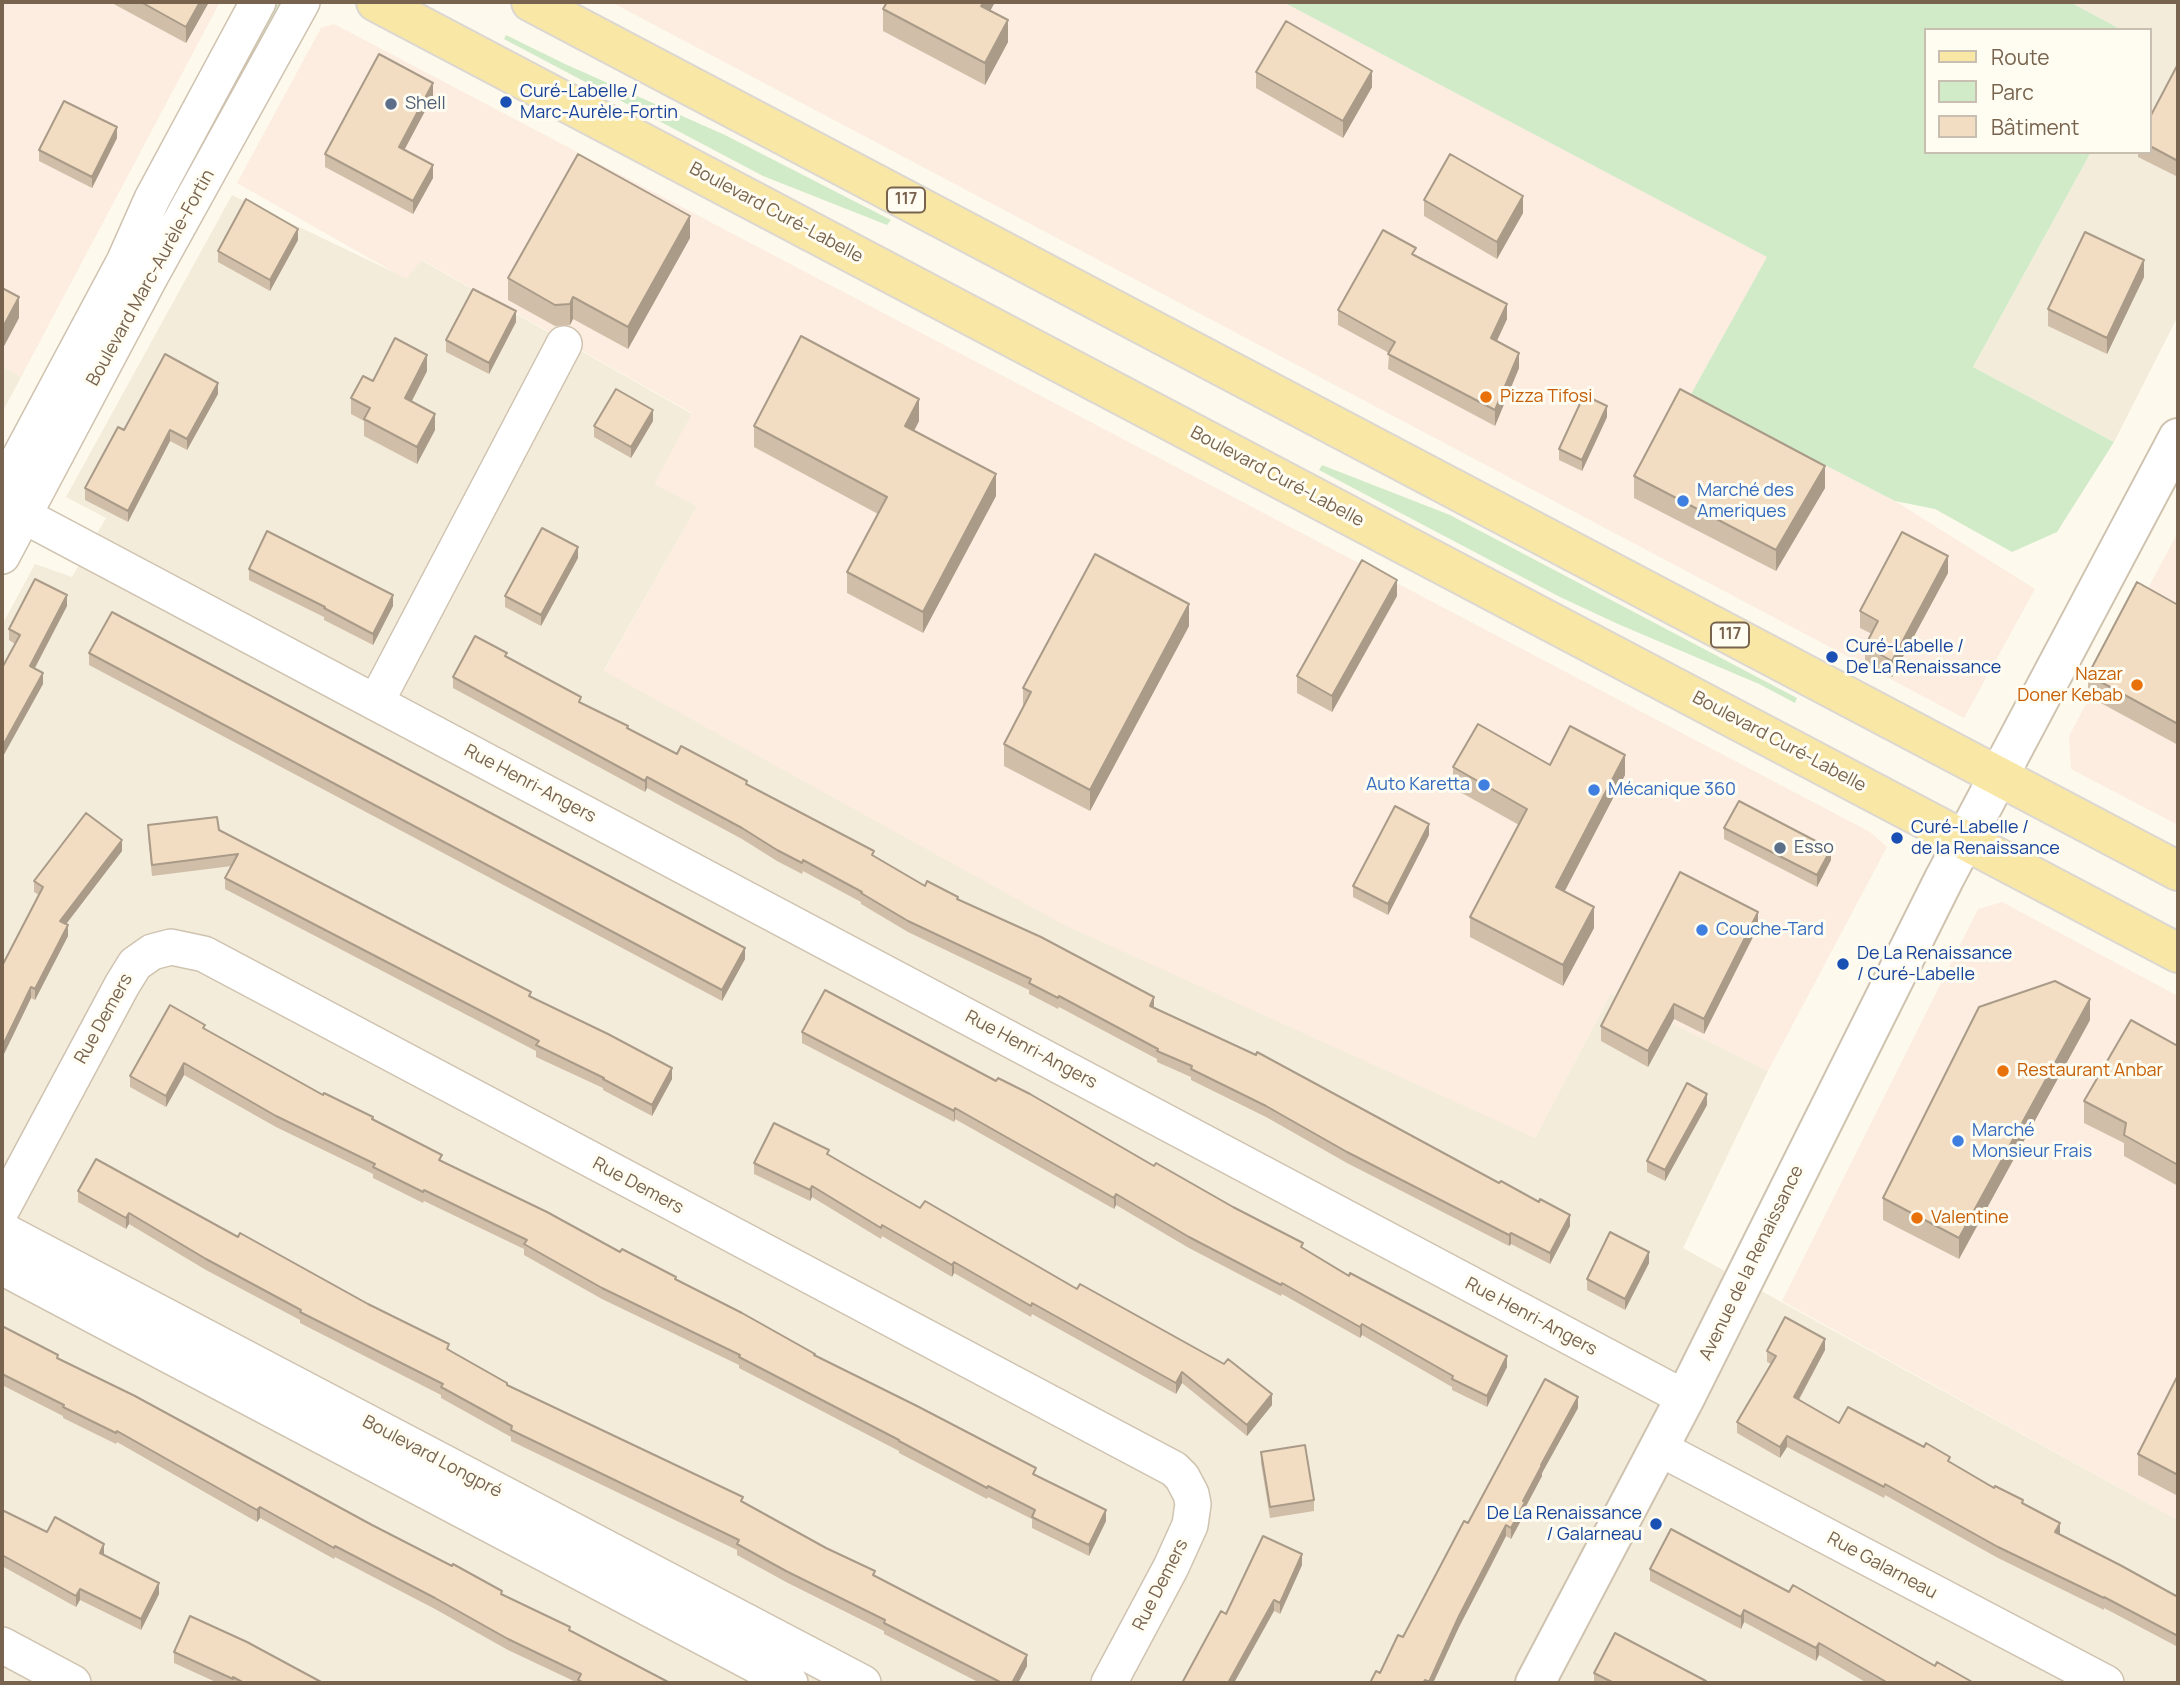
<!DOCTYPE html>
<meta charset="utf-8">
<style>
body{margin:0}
#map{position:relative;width:2180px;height:1685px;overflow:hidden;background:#fdf9ec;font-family:Manrope,sans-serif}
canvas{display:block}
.frame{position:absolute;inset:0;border:4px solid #78644e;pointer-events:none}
.legend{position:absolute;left:1924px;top:28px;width:228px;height:126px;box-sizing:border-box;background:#fffcf2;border:2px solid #c9bfb0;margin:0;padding:9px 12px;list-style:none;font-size:21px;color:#78644e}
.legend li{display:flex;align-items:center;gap:14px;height:35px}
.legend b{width:35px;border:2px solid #c9bfb0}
</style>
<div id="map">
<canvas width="2180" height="1685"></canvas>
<div class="frame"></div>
<ul class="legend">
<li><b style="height:9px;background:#f9e7a6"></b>Route</li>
<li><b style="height:19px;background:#d1ebc9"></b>Parc</li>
<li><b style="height:19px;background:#f2ddc3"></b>Bâtiment</li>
</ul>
</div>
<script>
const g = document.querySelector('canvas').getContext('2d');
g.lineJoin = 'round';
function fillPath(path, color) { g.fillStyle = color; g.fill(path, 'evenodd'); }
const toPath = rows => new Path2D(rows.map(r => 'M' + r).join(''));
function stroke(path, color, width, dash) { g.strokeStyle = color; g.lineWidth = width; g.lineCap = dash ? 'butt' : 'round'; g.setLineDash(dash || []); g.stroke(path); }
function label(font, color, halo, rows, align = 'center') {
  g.font = font + ' Manrope,sans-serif'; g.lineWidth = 6; g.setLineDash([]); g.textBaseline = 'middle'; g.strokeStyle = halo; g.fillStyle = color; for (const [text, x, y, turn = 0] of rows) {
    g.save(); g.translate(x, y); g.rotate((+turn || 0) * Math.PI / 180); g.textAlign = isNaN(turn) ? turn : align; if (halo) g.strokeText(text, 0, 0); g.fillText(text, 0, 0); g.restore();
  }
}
fillPath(toPath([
 [2070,2,2178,2,2178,316,2114,442,1973,367,2091,152,2150,152,2150,30,2122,30],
 [232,195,406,278,421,260,692,414,655,484,697,506,604,670,1535,1138,1611,993,1768,1071,1683,1248,2178,1520,2178,1683,2,1683,2,625,35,564,72,577,106,518,66,497],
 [2,366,21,377,2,413]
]), '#f4ecda');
fillPath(toPath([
 [2,2,220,2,21,377,2,366],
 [611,2,1283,2,1768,257,1690,396,1895,501,2035,589,1964,718],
 [334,24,1870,832,1887,847,1768,1071,1611,993,1535,1138,1062,924,604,671,697,506,654,484,692,413,422,260,406,279,237,183,321,28],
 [2178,532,2178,825,2071,769,2069,736],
 [2002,902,2178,996,2178,1520,1782,1301,1978,909]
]), '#fcede0');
fillPath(toPath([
 [274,2,285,2,174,210,165,205],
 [1283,2,2070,2,2122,30,1926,30,1926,152,2091,152,1973,367,2114,442,2057,532,2012,552,1935,509,1895,501,1690,396,1767,257],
 [506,35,565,64,725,135,891,220,887,225,763,176,504,39],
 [1322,465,1450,515,1797,698,1795,703,1759,684,1618,624,1560,597,1319,470]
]), '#d1ebc9');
const minor = toPath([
 [2,490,124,262,152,199,258,2],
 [2,504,1685,1398],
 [2,556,150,277,302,2],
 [376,702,564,344],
 [2,1209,122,985,135,964,152,952,171,947,204,954,1174,1469,1182,1477,1191,1494,1193,1504,1190,1525,1171,1567,1109,1683],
 [2,1230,863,1683],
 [2,1267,790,1683],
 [1659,1448,2106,1683],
 [2,1645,73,1683]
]);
const tertiary = toPath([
 [1535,1683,1685,1398,1944,879,2178,438]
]);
const primary = toPath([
 [376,2,2178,953],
 [531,2,2178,871]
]);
stroke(minor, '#cfc3b0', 38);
stroke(tertiary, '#cfc3b0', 42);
stroke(primary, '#dcd7d1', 42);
stroke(minor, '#fff', 35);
stroke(tertiary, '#fff', 38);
stroke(primary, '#f9e7a6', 38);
fillPath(toPath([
 [110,2,209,2,186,43],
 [887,2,995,2,990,11,1008,42,985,85,883,31,883,9],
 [2178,64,2178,177,2138,157,2138,152,2150,152,2150,117],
 [1256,72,1372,87,1343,138,1256,88],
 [433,96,404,150,433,178,413,214,325,167,325,154],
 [117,138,92,188,39,161,39,150],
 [1424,200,1523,213,1497,259,1424,216],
 [690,238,628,349,573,319,570,325,555,326,508,300,508,278],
 [298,240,270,291,218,262,218,251],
 [1416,256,1507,319,1497,341,1519,368,1495,426,1388,369,1389,353,1338,325,1338,310],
 [2144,277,2107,354,2048,326,2048,309],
 [516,322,489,374,446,352,446,340],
 [427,371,412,401,435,430,417,464,364,436,364,421,351,414,351,398,373,381],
 [218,394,187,450,170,441,128,522,85,500,85,488,124,430],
 [1607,417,1582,471,1559,460,1559,449],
 [653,421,631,458,594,437,594,426],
 [919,421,914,431,996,496,923,633,847,593,847,572,878,514,754,447,754,426],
 [1634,476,1825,488,1776,571,1634,498],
 [578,558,541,626,505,607,505,596],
 [249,569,393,606,373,645,324,620,324,617,249,580],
 [1948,573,1892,677,1865,663,1865,646,1872,634,1860,628,1860,611],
 [1397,596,1332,712,1297,693,1297,676],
 [2178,605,2178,745,2088,696,2088,675],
 [67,606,35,668,43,684,2,758,2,668,15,644,9,640,9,629],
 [1189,626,1090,811,1004,766,1004,744,1023,707,1023,688],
 [89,653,745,959,722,1001,89,665],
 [507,657,581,703,628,728,677,754,747,785,925,886,958,899,1154,1008,1570,1226,1550,1264,1511,1244,1509,1246,1347,1163,1266,1117,1191,1080,1191,1077,1157,1062,1157,1059,1059,1007,1058,1009,1029,994,1029,990,908,932,861,904,861,902,803,871,802,874,777,861,742,839,647,788,645,792,453,688,453,677],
 [1550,765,1625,775,1564,892,1594,928,1563,986,1470,937,1470,917,1519,825,1453,788,1453,767],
 [148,825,219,830,531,997,672,1079,652,1116,603,1090,603,1088,536,1057,536,1051,225,889,225,878,232,866,152,876,148,836],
 [1724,828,1831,860,1817,887,1724,839],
 [1429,835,1388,915,1353,897,1353,886],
 [122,851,66,924,68,936,35,1000,31,998,2,1058,2,966,39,895,34,892,34,881],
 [1758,927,1704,1034,1674,1019,1648,1067,1601,1041,1601,1026],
 [2090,1020,1959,1259,1883,1220,1883,1198],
 [205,1029,323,1095,373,1119,442,1161,676,1280,1036,1476,1106,1521,1089,1556,1032,1528,1032,1519,988,1497,987,1499,899,1453,899,1451,739,1368,739,1365,602,1299,524,1255,524,1249,424,1201,423,1203,373,1178,373,1174,276,1127,184,1075,166,1107,130,1087,130,1076],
 [802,1032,1154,1166,1303,1248,1507,1367,1487,1407,1452,1390,1452,1387,1362,1335,1360,1338,1282,1294,1281,1296,1189,1248,1116,1205,1114,1209,955,1119,954,1122,802,1043],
 [2178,1046,2178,1186,2124,1156,2124,1143,2084,1123,2084,1101],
 [1707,1105,1665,1181,1647,1172,1647,1161],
 [829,1155,920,1208,1272,1405,1247,1436,1182,1383,1176,1394,1032,1314,1031,1317,954,1273,952,1277,882,1236,881,1239,812,1197,810,1201,754,1174,754,1163],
 [78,1191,238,1237,449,1351,507,1385,743,1503,875,1576,1027,1666,1018,1683,980,1683,884,1634,884,1631,786,1582,737,1555,737,1550,511,1441,511,1437,441,1398,441,1395,300,1323,300,1320,206,1270,129,1224,126,1229,78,1202],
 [1649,1263,1625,1310,1587,1290,1587,1279],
 [2,1326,58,1358,670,1683,578,1683,508,1650,435,1609,335,1557,334,1559,260,1518,257,1522,117,1442,116,1444,63,1418,63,1416,2,1385],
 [1825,1350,1799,1400,1839,1423,1950,1463,2023,1503,2060,1535,2178,1597,2178,1647,2104,1608,2104,1610,1998,1558,1885,1495,1884,1498,1787,1447,1780,1458,1737,1433,1737,1422,1771,1364,1767,1362,1767,1351],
 [2178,1375,2178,1496,2138,1475,2138,1454],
 [1578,1408,1542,1473,1542,1476,1525,1508,1525,1513,1511,1539,1506,1536,1489,1570,1459,1627,1433,1683,1370,1683,1380,1673,1403,1637,1468,1523],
 [1261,1452,1314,1500,1314,1511,1270,1518,1261,1463],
 [2,1510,47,1532,104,1555,159,1594,141,1630,80,1600,76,1607,2,1566],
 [1302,1565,1280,1614,1274,1611,1226,1614],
 [1650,1569,1789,1592,1935,1666,1974,1683,1867,1683,1819,1655,1816,1661,1744,1622,1741,1629,1650,1581],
 [174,1652,323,1683,218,1683,174,1663],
 [1594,1673,1706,1683,1594,1683]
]), '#d0bea8');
fillPath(toPath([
 [200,2,209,2,186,43,186,27],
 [984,2,995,2,981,28,981,6],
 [1008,20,1008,42,985,85,985,63],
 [1372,71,1372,87,1343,138,1343,121],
 [433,83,433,96,399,160,399,147],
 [117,127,117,138,92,188,92,177],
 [433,165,433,178,413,214,413,201],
 [1523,196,1523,213,1497,259,1497,242],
 [690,216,690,238,628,349,628,327],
 [298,229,298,240,270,291,270,280],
 [2144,260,2144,277,2107,354,2107,338],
 [19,297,19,318,2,350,2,329],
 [573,297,573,319,570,325,570,304],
 [1507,304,1507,319,1491,353,1491,338],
 [516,311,516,322,489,374,489,363],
 [1519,353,1519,368,1495,426,1495,410],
 [427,355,427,371,405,414,405,398],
 [218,383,218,394,187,450,187,439],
 [919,399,919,421,905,448,905,426],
 [1607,406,1607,417,1582,471,1582,460],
 [653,410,653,421,631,458,631,447],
 [435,414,435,430,417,464,417,447],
 [170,430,170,441,128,522,128,511],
 [1825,466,1825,488,1776,571,1776,550],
 [996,474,996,496,923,633,923,612],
 [578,547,578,558,541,626,541,615],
 [1948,556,1948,573,1892,677,1892,661],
 [1397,580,1397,596,1332,712,1332,696],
 [67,595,67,606,30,677,30,666],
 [393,595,393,606,373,645,373,634],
 [1189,604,1189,626,1090,811,1090,790],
 [43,673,43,684,2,758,2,747],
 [1625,755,1625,775,1556,908,1556,887],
 [647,777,647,788,645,792,645,781],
 [1429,824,1429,835,1388,915,1388,904],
 [122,840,122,851,60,932,60,921],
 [1831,849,1831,860,1817,887,1817,875],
 [1594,907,1594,928,1563,986,1563,965],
 [1758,912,1758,927,1704,1034,1704,1019],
 [68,925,68,936,35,1000,35,989],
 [745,948,745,959,722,1001,722,990],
 [31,987,31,998,2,1058,2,1047],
 [1154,997,1154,1008,1150,1006],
 [2090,999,2090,1020,1959,1259,1959,1238],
 [1674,1004,1674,1019,1648,1067,1648,1051],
 [184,1063,184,1075,166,1107,166,1096],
 [672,1068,672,1079,652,1116,652,1105],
 [1707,1094,1707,1105,1665,1181,1665,1170],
 [955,1108,955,1119,954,1122,954,1111],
 [812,1186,812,1197,810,1201,810,1190],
 [1116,1194,1116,1205,1114,1209,1114,1198],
 [129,1213,129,1224,126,1229,126,1218],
 [1570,1215,1570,1226,1550,1264,1550,1253],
 [1511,1233,1511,1244,1509,1246,1509,1235],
 [1649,1252,1649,1263,1625,1310,1625,1299],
 [954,1262,954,1273,952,1277,952,1265],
 [1362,1324,1362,1335,1360,1338,1360,1327],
 [1825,1339,1825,1350,1794,1408,1794,1397],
 [1507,1356,1507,1367,1487,1407,1487,1396],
 [1182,1372,1182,1383,1176,1394,1176,1383],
 [1272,1394,1272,1405,1247,1436,1247,1425],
 [1578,1397,1578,1408,1542,1473,1542,1476,1525,1508,1525,1513,1511,1539,1511,1528,1541,1465],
 [1787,1436,1787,1447,1780,1458,1780,1447],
 [260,1507,260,1518,257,1522,257,1510],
 [1106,1510,1106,1521,1089,1556,1089,1545],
 [2060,1523,2060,1534,2055,1544,2055,1532],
 [1506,1525,1506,1536,1459,1627,1433,1683,1429,1683,1459,1616],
 [104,1544,104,1556,100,1553],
 [1302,1554,1302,1565,1280,1614,1280,1603],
 [159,1583,159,1594,141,1630,141,1619],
 [80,1589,80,1600,76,1607,76,1596],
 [1274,1600,1274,1611,1234,1683,1228,1683],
 [1744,1610,1744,1622,1741,1629,1741,1617],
 [1819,1643,1819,1655,1816,1661,1816,1648],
 [1027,1655,1027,1666,1018,1683,1012,1683]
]), '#a99b88');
const building = toPath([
 [141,2,200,2,186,27,141,2],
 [887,2,984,2,981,6,1008,20,985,63,883,9,887,2],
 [1286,21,1372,71,1343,121,1256,72,1286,21],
 [379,54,433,83,399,147,433,165,413,201,325,154,379,54],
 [2178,64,2178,161,2150,146,2150,117,2178,64],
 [64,101,117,127,92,177,39,150,64,101],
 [578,154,690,216,628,327,573,297,570,304,555,305,508,278,578,154],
 [1450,154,1523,196,1497,242,1424,200,1450,154],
 [246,199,298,229,270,280,218,251,246,199],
 [1383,230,1416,248,1412,254,1507,304,1491,338,1519,353,1495,410,1388,354,1395,342,1338,310,1383,230],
 [2085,232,2144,260,2107,338,2048,309,2085,232],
 [2,288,19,297,2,329,2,288],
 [473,289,516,311,489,363,446,340,473,289],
 [801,336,919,399,905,426,996,474,923,612,847,572,887,497,754,426,801,336],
 [395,338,427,355,405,398,435,414,417,447,364,419,370,408,351,398,363,376,373,381,395,338],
 [165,354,218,383,187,439,170,430,128,511,85,488,118,427,124,430,165,354],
 [616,389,653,410,631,447,594,426,616,389],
 [1680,389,1825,466,1776,550,1634,476,1680,389],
 [1584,395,1607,406,1582,460,1559,449,1584,395],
 [542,528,578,547,541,615,505,596,542,528],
 [267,531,393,595,373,634,324,608,325,607,249,569,267,531],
 [1902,532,1948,556,1892,661,1865,646,1878,621,1860,611,1902,532],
 [1095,554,1189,604,1090,790,1004,744,1031,692,1023,688,1095,554],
 [1362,560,1397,580,1332,696,1297,676,1362,560],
 [35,579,67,595,30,666,43,673,2,747,2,668,20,635,9,629,35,579],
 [2137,582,2178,605,2178,724,2088,675,2137,582],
 [112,612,745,948,722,990,89,653,112,612],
 [475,636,507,653,505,656,581,697,579,702,628,726,627,728,677,754,681,746,747,781,746,784,874,851,872,855,925,886,927,881,958,897,957,899,1041,937,1154,997,1150,1006,1256,1055,1257,1052,1499,1183,1501,1181,1539,1202,1540,1199,1570,1215,1550,1253,1511,1233,1509,1235,1347,1152,1266,1106,1191,1069,1192,1066,1157,1051,1158,1049,1059,996,1058,998,1029,983,1031,979,908,921,861,893,862,892,803,860,802,863,777,850,742,828,647,777,645,781,453,677,475,636],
 [1478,724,1550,765,1570,726,1625,755,1556,887,1594,907,1563,965,1470,917,1527,809,1453,767,1478,724],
 [1739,801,1831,849,1817,875,1724,828,1739,801],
 [1395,806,1429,824,1388,904,1353,886,1395,806],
 [86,813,122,840,60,921,68,925,35,989,31,987,2,1047,2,966,43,887,34,881,86,813],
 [217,817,219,830,531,992,529,996,608,1034,672,1068,652,1105,603,1079,604,1078,536,1045,539,1041,225,878,238,854,152,865,148,825,217,817],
 [1680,872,1758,912,1704,1019,1674,1004,1648,1051,1601,1026,1680,872],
 [2055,981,2090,999,1959,1238,1883,1198,1979,1007,2055,981],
 [825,990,996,1081,998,1078,1030,1094,1154,1166,1156,1163,1233,1207,1303,1243,1301,1247,1349,1276,1350,1273,1507,1356,1487,1396,1452,1379,1453,1376,1362,1324,1360,1327,1282,1283,1281,1285,1189,1237,1116,1194,1114,1198,955,1108,954,1111,802,1032,825,990],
 [170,1005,205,1025,203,1028,323,1095,324,1093,373,1117,372,1119,442,1155,439,1160,547,1212,620,1252,622,1249,676,1277,675,1279,742,1313,815,1354,814,1355,917,1406,1036,1468,1033,1474,1106,1510,1089,1545,1032,1517,1035,1510,988,1486,987,1488,899,1441,899,1440,739,1357,740,1355,602,1288,524,1244,527,1240,424,1190,423,1192,373,1167,375,1164,276,1116,184,1063,166,1096,130,1076,170,1005],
 [2131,1020,2178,1046,2178,1165,2124,1135,2126,1123,2084,1101,2131,1020],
 [1687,1083,1707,1094,1665,1170,1647,1161,1687,1083],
 [774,1123,829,1150,827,1154,920,1208,925,1201,1077,1289,1080,1284,1224,1364,1228,1359,1272,1394,1247,1425,1182,1372,1176,1383,1032,1303,1031,1306,954,1262,952,1265,882,1225,881,1228,812,1186,810,1190,754,1163,774,1123],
 [96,1159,238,1237,240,1233,368,1304,449,1344,447,1349,507,1383,507,1385,743,1497,741,1501,826,1548,875,1571,873,1575,1027,1655,1012,1683,1002,1683,884,1623,885,1620,786,1571,737,1544,739,1540,511,1430,512,1426,441,1387,443,1384,300,1312,301,1310,206,1259,129,1213,126,1218,78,1191,96,1159],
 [1610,1232,1649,1252,1625,1299,1587,1279,1610,1232],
 [1785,1317,1825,1339,1794,1397,1839,1423,1848,1407,1924,1447,1926,1443,1950,1457,1948,1461,1994,1488,1995,1486,2023,1500,2022,1503,2060,1523,2055,1532,2120,1565,2178,1597,2178,1636,2104,1597,2104,1598,1998,1547,1885,1484,1884,1487,1787,1436,1780,1447,1737,1422,1776,1356,1767,1351,1785,1317],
 [2,1326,58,1355,57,1358,135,1396,372,1525,452,1566,453,1564,502,1591,501,1594,570,1627,569,1630,670,1683,584,1683,578,1680,581,1674,508,1639,435,1598,335,1546,334,1548,260,1507,257,1510,117,1431,116,1433,63,1407,64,1405,2,1374,2,1326],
 [2178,1375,2178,1475,2138,1454,2178,1375],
 [1545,1379,1578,1397,1541,1465,1542,1465,1523,1501,1525,1502,1511,1528,1506,1525,1489,1558,1459,1616,1429,1682,1425,1680,1423,1683,1370,1683,1376,1671,1380,1673,1398,1635,1403,1637,1464,1521,1468,1523,1545,1379],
 [1305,1445,1314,1500,1270,1507,1261,1452,1305,1445],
 [2,1510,47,1532,55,1517,104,1544,100,1553,159,1583,141,1619,80,1589,76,1596,2,1555,2,1510],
 [1671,1529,1789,1592,1793,1585,1935,1666,1937,1662,1974,1683,1888,1683,1819,1643,1816,1648,1744,1610,1741,1617,1650,1569,1671,1529],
 [1263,1536,1302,1554,1280,1603,1274,1600,1228,1683,1182,1683,1221,1611,1226,1614,1263,1536],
 [190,1616,247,1642,323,1683,244,1683,233,1677,233,1679,174,1652,190,1616],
 [1615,1633,1706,1681,1705,1683,1614,1683,1594,1673,1615,1633]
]);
fillPath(building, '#f2ddc3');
stroke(building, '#a99b88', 2);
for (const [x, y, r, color] of [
 [506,102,7,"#1a4fb4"],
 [391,104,7,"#5c6f8a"],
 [1486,397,7,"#e8710a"],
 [1683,501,7,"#3f7fe0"],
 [1832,657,7,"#1a4fb4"],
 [2137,685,7,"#e8710a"],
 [1484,785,7,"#3f7fe0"],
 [1594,790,7,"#3f7fe0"],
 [1897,838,7,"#1a4fb4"],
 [1780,848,7,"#5c6f8a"],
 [1702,930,7,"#3f7fe0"],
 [1843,964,7,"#1a4fb4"],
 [2003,1071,7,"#e8710a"],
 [1958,1141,7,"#3f7fe0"],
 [1917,1218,7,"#e8710a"],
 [1656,1524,7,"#1a4fb4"]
]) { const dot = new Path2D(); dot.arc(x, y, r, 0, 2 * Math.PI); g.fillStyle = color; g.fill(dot); stroke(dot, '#fffcf2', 2.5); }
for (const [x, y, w] of [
 [906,200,38],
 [1730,635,38]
]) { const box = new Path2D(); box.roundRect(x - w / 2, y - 12.5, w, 25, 5); g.fillStyle = '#fffcf2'; g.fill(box); stroke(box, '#78644e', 2); }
label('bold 16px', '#78644e', null, [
 ["117",906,200],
 ["117",1730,635]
]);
label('18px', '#164399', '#fffcf2', [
 ["Curé-Labelle /",520,92],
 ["Marc-Aurèle-Fortin",520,113],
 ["Curé-Labelle /",1846,647],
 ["De La Renaissance",1846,668],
 ["Curé-Labelle /",1911,828],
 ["de la Renaissance",1911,849],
 ["De La Renaissance",1857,954],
 ["/ Curé-Labelle",1857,975],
 ["De La Renaissance",1642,1514,"right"],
 ["/ Galarneau",1642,1535,"right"]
], 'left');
label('18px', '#4e5e75', '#fffcf2', [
 ["Shell",405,104],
 ["Esso",1794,848]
], 'left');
label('18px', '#78644e', '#fffcf2', [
 ["Boulevard Curé-Labelle",776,213,28],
 ["Boulevard Marc-Aurèle-Fortin",151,278,-61],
 ["Boulevard Curé-Labelle",1277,477,28],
 ["Boulevard Curé-Labelle",1779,742,28],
 ["Rue Henri-Angers",530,784,28],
 ["Rue Demers",104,1019,-61],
 ["Rue Henri-Angers",1031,1050,28],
 ["Rue Demers",638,1186,28],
 ["Avenue de la Renaissance",1752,1263,-64],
 ["Rue Henri-Angers",1531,1317,28],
 ["Boulevard Longpré",432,1457,28],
 ["Rue Galarneau",1882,1566,28],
 ["Rue Demers",1161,1585,-63]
]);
label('18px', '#c56008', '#fffcf2', [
 ["Pizza Tifosi",1500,397],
 ["Nazar",2123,675,"right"],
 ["Doner Kebab",2123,696,"right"],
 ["Restaurant Anbar",2017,1071],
 ["Valentine",1931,1218]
], 'left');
label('18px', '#366cbe', '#fffcf2', [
 ["Marché des",1697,491],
 ["Ameriques",1697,512],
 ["Auto Karetta",1470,785,"right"],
 ["Mécanique 360",1608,790],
 ["Couche-Tard",1716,930],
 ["Marché",1972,1131],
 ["Monsieur Frais",1972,1152]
], 'left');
</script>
